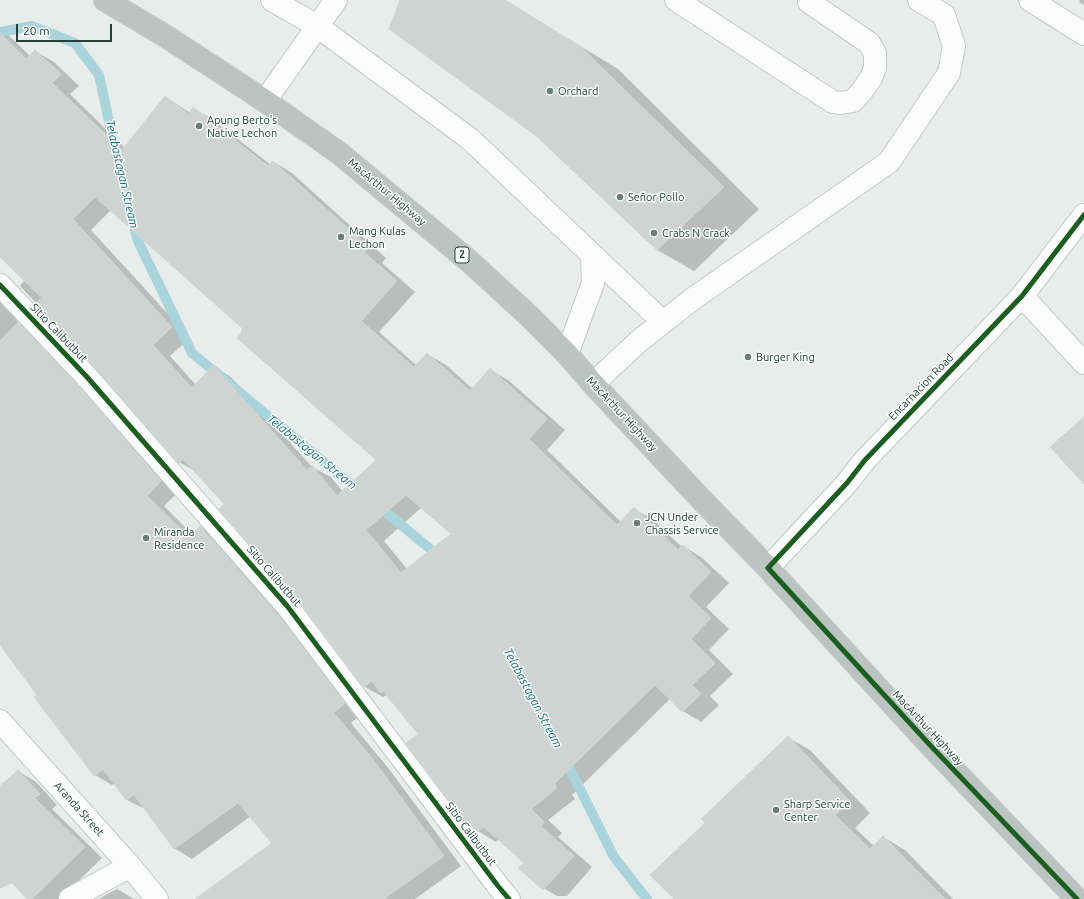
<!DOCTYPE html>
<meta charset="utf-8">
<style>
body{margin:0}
#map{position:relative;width:1084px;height:899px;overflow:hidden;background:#e8edeb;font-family:Ubuntu,sans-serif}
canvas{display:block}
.scale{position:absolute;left:16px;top:24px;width:96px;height:18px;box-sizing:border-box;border:2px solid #24423a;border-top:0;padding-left:5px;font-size:12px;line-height:14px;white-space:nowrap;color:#24423a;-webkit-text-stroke:3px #f7fbf9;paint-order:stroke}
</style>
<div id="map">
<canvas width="1084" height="899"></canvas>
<div class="scale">20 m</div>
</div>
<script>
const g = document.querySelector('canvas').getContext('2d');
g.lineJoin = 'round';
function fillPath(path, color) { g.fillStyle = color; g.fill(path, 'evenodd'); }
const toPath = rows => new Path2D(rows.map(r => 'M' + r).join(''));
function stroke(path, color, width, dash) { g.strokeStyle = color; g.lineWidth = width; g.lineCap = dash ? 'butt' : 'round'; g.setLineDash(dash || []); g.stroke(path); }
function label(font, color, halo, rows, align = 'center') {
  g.font = font + ' Ubuntu,sans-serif'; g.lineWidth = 3; g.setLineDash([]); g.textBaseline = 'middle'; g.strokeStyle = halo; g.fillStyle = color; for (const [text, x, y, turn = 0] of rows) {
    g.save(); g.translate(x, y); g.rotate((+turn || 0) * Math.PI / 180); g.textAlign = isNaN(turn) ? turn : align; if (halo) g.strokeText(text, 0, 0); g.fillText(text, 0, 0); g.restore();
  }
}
fillPath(toPath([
 [401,0,505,0,618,69,759,209,694,271,657,250,536,135],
 [1080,0,1084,0,1084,5,1079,2],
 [0,27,30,56,35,51,54,62,79,86,70,94,125,148,166,97,190,113,194,109,212,119,271,165,274,162,292,173,386,258,382,263,415,292,379,332,417,366,427,354,446,365,473,389,490,370,508,380,565,430,547,450,621,522,634,509,652,519,682,547,683,546,701,557,729,583,706,607,729,629,709,650,733,674,710,696,719,705,701,722,683,711,670,699,572,795,575,799,548,820,562,833,558,837,592,867,567,896,557,896,538,885,525,863,499,839,496,842,478,831,419,734,386,695,383,697,365,687,225,504,195,471,179,462,97,368,20,286,28,276,0,248],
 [111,210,245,329,378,460,343,492,331,477,312,467,231,377,213,366,196,385,170,356,190,338,91,230],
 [422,507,452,534,407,569,384,541],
 [0,290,178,492,164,506,192,534,200,527,218,537,362,714,351,723,389,769,461,866,415,899,219,899,274,843,251,816,192,859,174,848,145,809,127,800,115,783,112,785,95,775,39,695,0,643],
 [789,738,810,750,870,813,855,828,874,846,883,837,905,850,953,899,675,899,706,823],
 [18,771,36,782,57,805,52,809,102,858,60,899,29,899,0,870,0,788],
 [117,889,134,899,99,899,102,897]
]), '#0003');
stroke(toPath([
 [0,32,32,26,75,43,99,75,116,154],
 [132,221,138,241,192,353,360,492],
 [376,504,441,558],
 [564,757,614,857,647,899]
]), '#a9d4db', 10);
const building = toPath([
 [400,0,505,0,581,47,724,187,657,250,535,135,389,29,400,0],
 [0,33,26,59,35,50,61,74,52,83,122,150,165,96,188,114,193,107,268,166,273,161,368,246,364,252,397,281,361,321,414,367,427,353,470,391,490,368,547,419,529,439,617,525,634,507,678,550,683,545,711,572,688,596,711,618,691,639,715,663,692,685,701,694,682,712,655,685,554,784,557,788,531,809,544,822,541,826,574,856,543,890,518,868,524,863,484,827,477,832,464,820,406,743,418,734,383,691,381,693,372,681,364,687,298,599,219,509,224,504,183,459,179,463,96,369,35,304,42,298,0,257,0,33],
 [95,197,243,329,241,331,242,332,237,338,376,460,337,496,312,465,307,470,213,365,192,388,153,345,172,327,73,219,95,197],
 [406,495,451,534,401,573,366,530,406,495],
 [18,322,78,385,161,481,147,496,189,537,200,526,278,615,345,703,334,713,372,758,444,856,384,899,195,899,272,843,238,803,174,849,134,795,126,800,103,769,94,776,34,697,37,695,0,645,0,341,18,322],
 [1084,417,1084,484,1050,447,1084,417],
 [788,736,850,801,835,815,870,849,883,836,945,899,674,899,650,875,705,823,701,819,788,736],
 [18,770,40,794,35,798,85,847,32,899,27,899,12,883,0,888,0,786,18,770]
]);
fillPath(building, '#cfd4d2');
stroke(building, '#d1d6d4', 1);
const minor = toPath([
 [272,0,317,26,470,139,663,322],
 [676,0,833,102,841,103,853,101,862,91,871,78,875,68,875,53,869,43,809,2],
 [1030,0,1084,34],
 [265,101,336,0],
 [0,285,87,377,288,607,498,886,509,899],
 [1022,296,1084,363],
 [567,354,593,283,592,255],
 [593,384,639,341,694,298,889,162,949,73,954,46,944,15,919,0],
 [768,568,847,483,865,460,1022,296,1084,215],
 [0,721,130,866,157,899],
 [70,899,130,866]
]);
const highway = toPath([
 [105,0,167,37,265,101,339,153,469,261,528,315,567,354,593,384,700,498,768,568,929,744,1077,899]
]);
stroke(minor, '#c5cac8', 24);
stroke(highway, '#c3ccc9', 24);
stroke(minor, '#fcfcfc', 22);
stroke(highway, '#bcc4c2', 22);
stroke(toPath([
 [0,285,87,377,288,607,498,886,509,899],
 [1077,899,929,744,768,568,847,483,865,460,1022,296,1084,215]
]), '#1b5e20', 5);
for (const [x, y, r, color] of [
 [550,91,4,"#697e78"],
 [199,126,4,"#697e78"],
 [620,197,4,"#697e78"],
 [654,233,4,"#697e78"],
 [341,237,4,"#697e78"],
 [748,357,4,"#697e78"],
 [637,523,4,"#697e78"],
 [146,538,4,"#697e78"],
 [776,810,4,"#697e78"]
]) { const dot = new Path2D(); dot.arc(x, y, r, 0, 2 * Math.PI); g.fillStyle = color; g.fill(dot); stroke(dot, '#f7fbf9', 1.5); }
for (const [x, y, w] of [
 [462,255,14]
]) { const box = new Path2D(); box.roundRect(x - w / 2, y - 8, w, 16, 3); g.fillStyle = '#f7fbf9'; g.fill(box); stroke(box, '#24423a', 1); }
label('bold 10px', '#24423a', null, [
 ["2",462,255]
]);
label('11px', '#24423a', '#f7fbf9', [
 ["Orchard",558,91],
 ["Apung Berto's",207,120],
 ["Native Lechon",207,133],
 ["Señor Pollo",628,197],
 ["Mang Kulas",349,231],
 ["Lechon",349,244],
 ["Crabs N Crack",662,233],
 ["Burger King",756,357],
 ["JCN Under",645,517],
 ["Chassis Service",645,530],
 ["Miranda",154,532],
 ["Residence",154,545],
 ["Sharp Service",784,804],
 ["Center",784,817]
], 'left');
label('11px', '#24423a', '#f7fbf9', [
 ["MacArthur Highway",387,192,40],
 ["Sitio Calibutbut",59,333,46],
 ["Encarnacion Road",921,387,-46],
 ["MacArthur Highway",622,414,47],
 ["Sitio Calibutbut",274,576,49],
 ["MacArthur Highway",928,728,47],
 ["Aranda Street",79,809,48],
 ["Sitio Calibutbut",471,834,53]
]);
label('italic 12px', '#1c6f80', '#f7fbf9', [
 ["Telabastagan Stream",122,174,77],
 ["Telabastagan Stream",312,452,39],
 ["Telabastagan Stream",533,698,62]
]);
</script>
